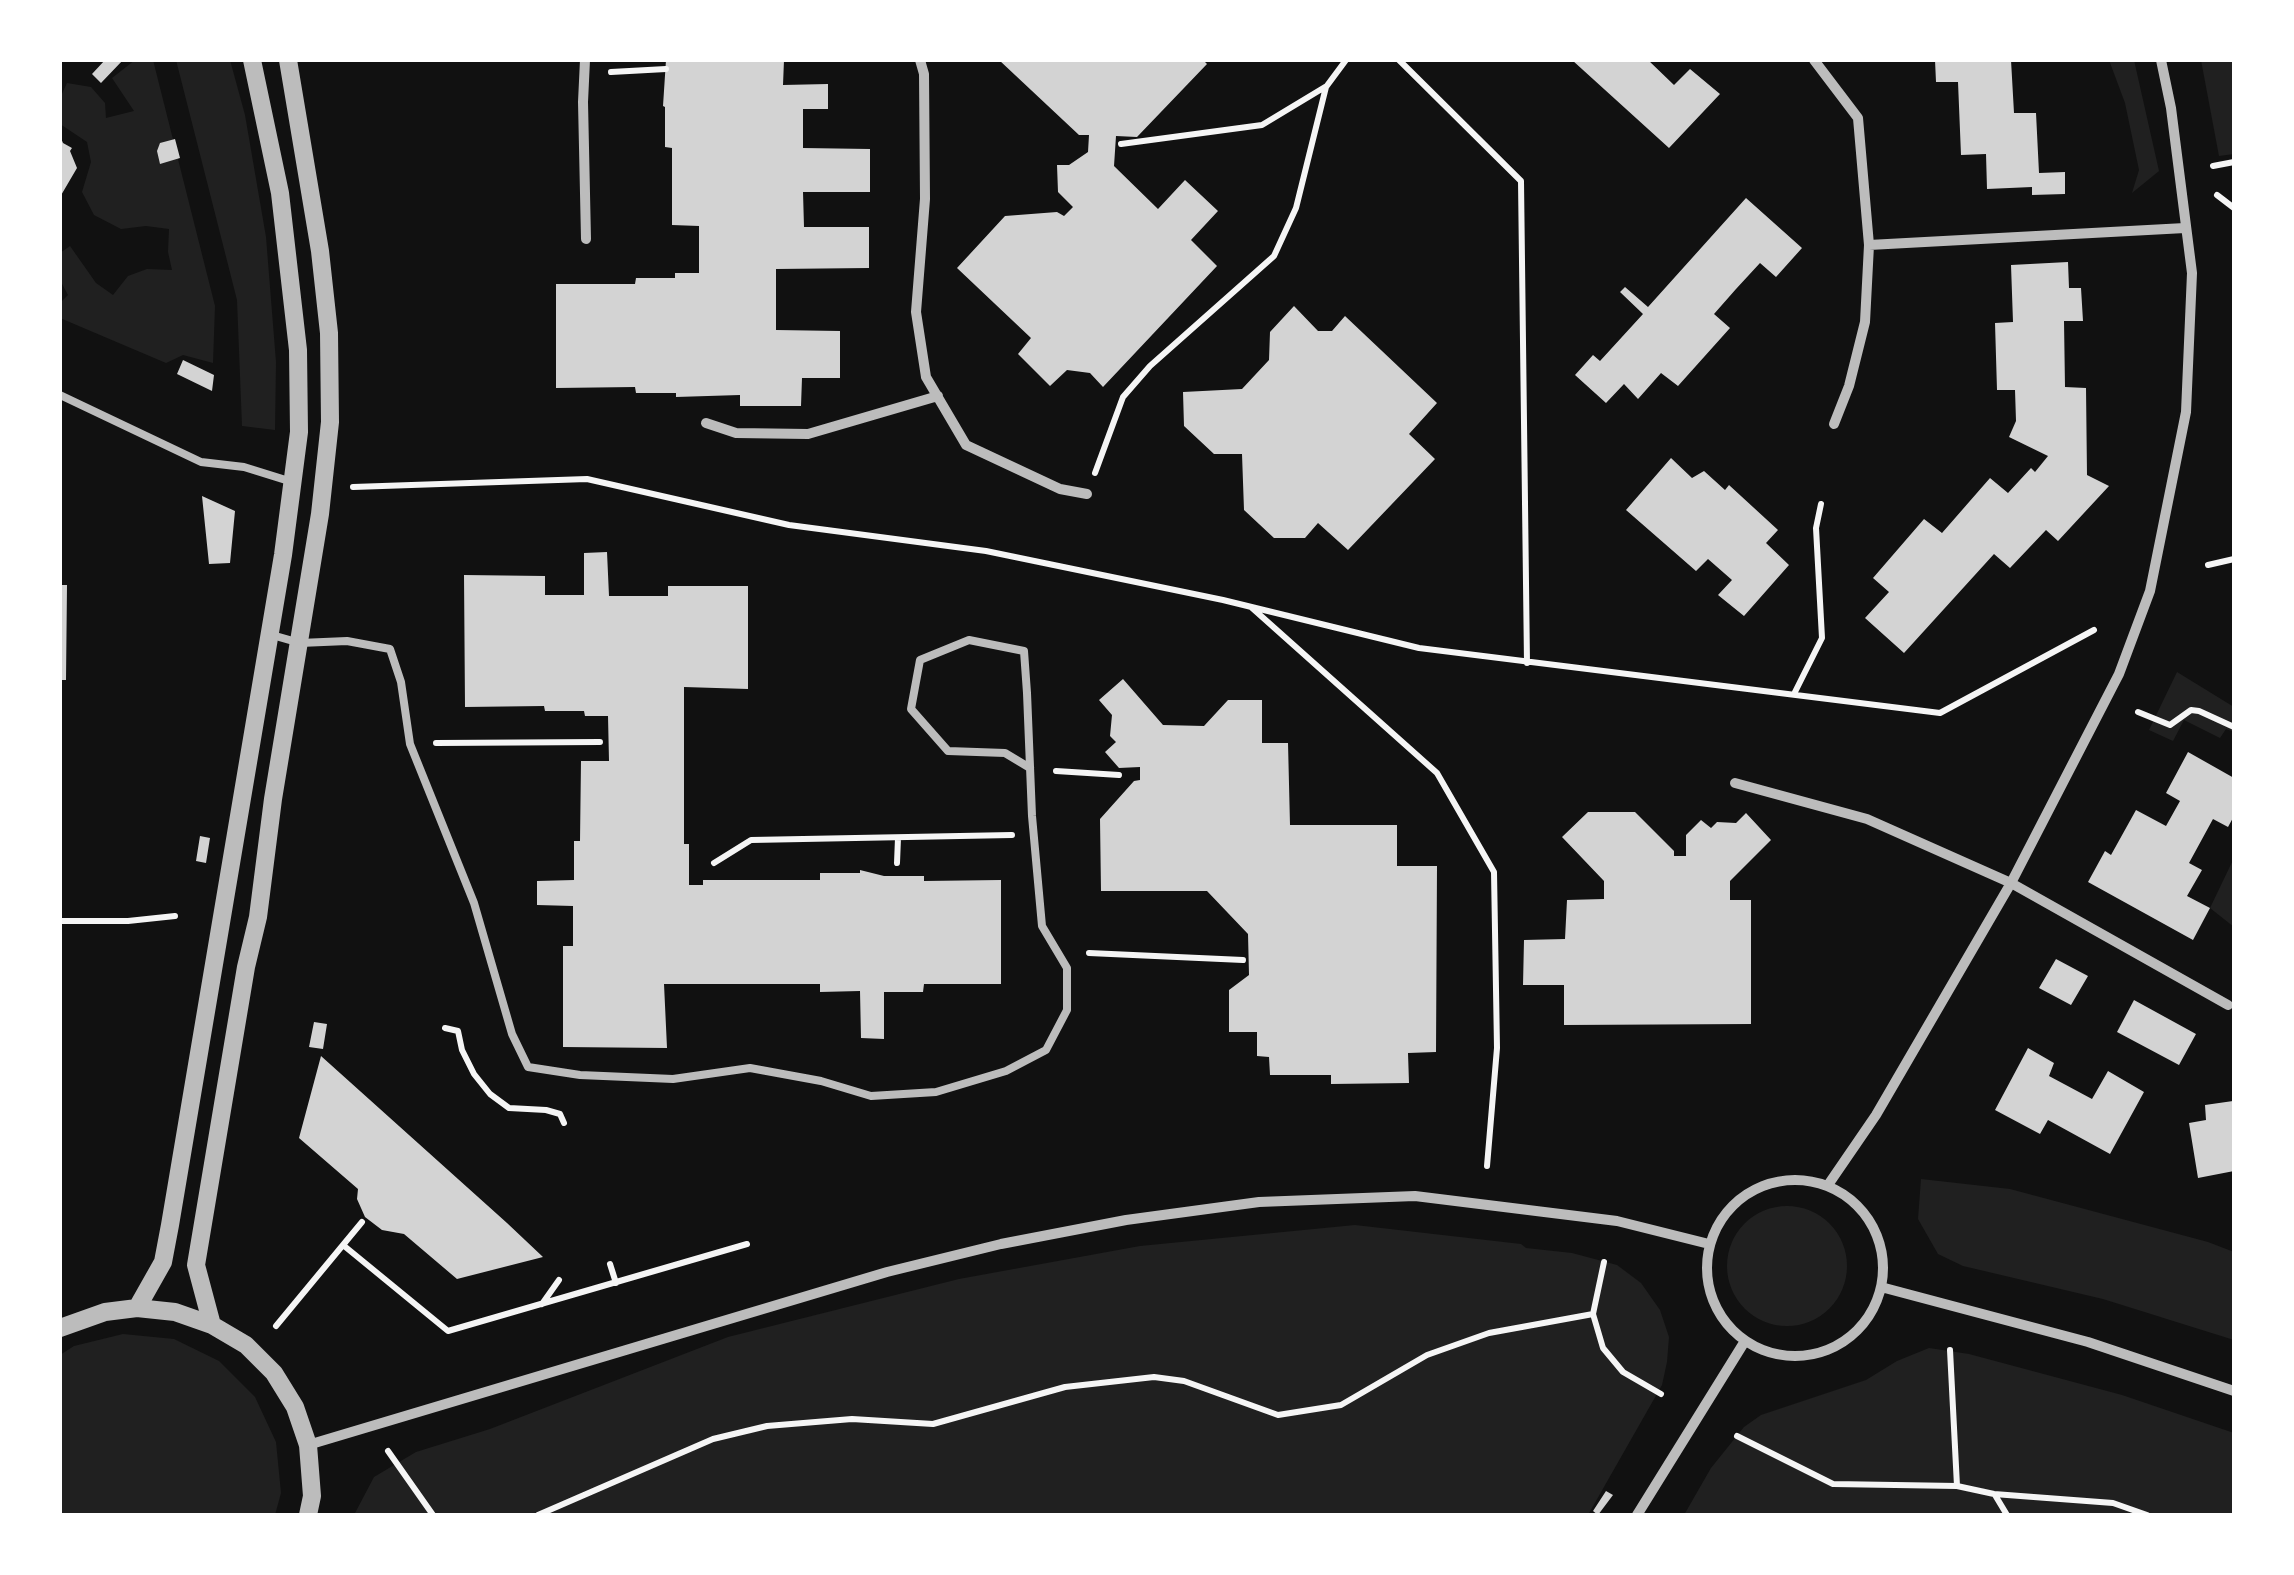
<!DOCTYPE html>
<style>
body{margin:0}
#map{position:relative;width:2294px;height:1575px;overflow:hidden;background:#111;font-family:"Work Sans",sans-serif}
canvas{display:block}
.frame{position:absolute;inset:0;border:62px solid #fff;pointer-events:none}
</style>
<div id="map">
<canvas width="2294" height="1575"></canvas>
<div class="frame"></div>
</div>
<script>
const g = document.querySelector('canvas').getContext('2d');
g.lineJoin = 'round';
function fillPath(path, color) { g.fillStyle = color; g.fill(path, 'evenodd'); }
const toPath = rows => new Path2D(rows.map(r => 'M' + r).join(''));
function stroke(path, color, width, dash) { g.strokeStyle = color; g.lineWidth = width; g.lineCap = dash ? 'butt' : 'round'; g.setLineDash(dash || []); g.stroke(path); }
fillPath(toPath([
 [135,60,153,60,215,306,213,363,183,355,166,363,60,318,60,303,68,295,60,280,60,253,70,246,96,283,113,295,128,276,147,269,172,270,168,252,169,229,146,226,121,229,94,215,82,192,91,162,87,142,60,124,60,98,67,83,91,87,105,103,106,118,134,111,112,78],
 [176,60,230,60,245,115,266,237,276,362,275,430,242,426,237,300],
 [2109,60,2134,60,2159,171,2132,193,2139,170,2125,103],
 [2201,60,2234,60,2234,154,2219,156],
 [2177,672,2234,707,2234,732,2226,729,2220,738,2184,720,2173,741,2149,730],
 [2234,858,2234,927,2210,908],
 [1921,1179,2010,1189,2208,1242,2234,1252,2234,1340,2103,1299,1963,1266,1938,1254,1918,1219],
 '1727 1266a60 60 0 1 1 120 0a60 60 0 1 1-120 0Z',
 [1355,1225,1521,1244,1526,1248,1572,1253,1617,1265,1641,1283,1660,1310,1669,1337,1667,1362,1662,1385,1588,1515,354,1515,374,1477,416,1452,490,1429,728,1337,959,1279,1140,1246],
 [123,1334,174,1339,219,1361,255,1397,276,1442,281,1493,275,1515,60,1515,60,1355,74,1346],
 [1929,1348,1969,1354,2122,1395,2234,1433,2234,1515,1684,1515,1711,1468,1744,1427,1761,1415,1866,1380,1897,1361]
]), '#202020');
fillPath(toPath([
 [105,60,123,60,101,83,92,74],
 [666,60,784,60,783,85,828,84,828,109,803,109,803,148,870,149,870,192,803,192,804,227,869,227,869,268,776,269,776,330,840,331,840,378,802,378,801,406,740,406,740,395,676,397,676,393,636,393,635,387,556,388,556,284,635,284,636,278,675,278,675,273,699,273,699,226,672,225,672,148,665,147,665,107,663,106],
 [999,60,1203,60,1207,64,1137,137,1116,136,1114,166,1158,209,1185,180,1218,211,1191,240,1217,266,1103,387,1090,373,1067,370,1050,386,1018,354,1031,338,957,268,1005,216,1057,212,1064,216,1073,207,1058,192,1057,165,1069,165,1088,152,1089,135,1079,135],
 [1572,60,1648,60,1674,85,1690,69,1720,94,1669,148],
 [1935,60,2011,60,2014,113,2036,113,2039,173,2065,172,2065,194,2032,195,2032,187,1987,189,1986,154,1961,155,1958,82,1936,82],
 [60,136,63,143,72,148,70,151,77,168,60,197],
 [175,139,180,158,160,164,157,151,160,143],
 [1746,198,1802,248,1776,277,1760,263,1736,289,1714,314,1730,328,1678,386,1661,373,1638,399,1624,384,1606,403,1575,375,1593,355,1600,361,1643,314,1620,292,1625,287,1648,307],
 [2068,262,2069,288,2081,288,2083,321,2064,321,2065,387,2086,388,2087,475,2109,486,2058,541,2046,530,2010,568,1994,554,1904,653,1865,618,1889,592,1873,578,1924,519,1942,533,1990,478,2008,493,2031,468,2035,472,2048,456,2009,437,2016,421,2015,390,1997,390,1995,323,2013,322,2011,265],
 [1294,306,1318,331,1332,331,1345,316,1437,403,1409,434,1435,459,1348,550,1318,523,1305,538,1274,538,1244,510,1242,454,1214,454,1184,426,1183,392,1242,389,1269,360,1270,332],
 [183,360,214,375,212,391,177,374],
 [1671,458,1692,478,1704,471,1725,490,1729,485,1778,530,1766,543,1789,565,1744,616,1718,595,1732,580,1708,559,1696,571,1626,510],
 [202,496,235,511,230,563,209,564],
 [607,552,609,596,668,596,668,586,748,586,748,689,684,687,684,844,689,844,689,885,703,885,703,880,820,880,820,873,860,873,860,870,884,876,924,876,924,881,1001,880,1001,984,924,984,923,992,884,992,884,1039,861,1038,860,991,820,992,820,984,664,984,667,1048,563,1047,563,946,573,946,573,906,537,905,537,881,574,880,574,841,580,841,581,761,609,761,608,716,585,716,584,711,545,711,544,706,465,707,464,575,545,576,545,595,584,595,584,553],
 [60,585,67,585,66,680,60,680],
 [1123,679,1163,725,1204,726,1228,700,1262,700,1262,743,1288,743,1290,825,1397,825,1397,866,1437,866,1436,1052,1408,1053,1409,1083,1331,1084,1331,1075,1270,1075,1269,1057,1257,1056,1257,1032,1229,1032,1229,990,1249,975,1248,934,1207,891,1101,891,1100,819,1134,781,1140,780,1140,767,1119,768,1105,752,1116,742,1110,736,1112,715,1099,700],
 [2188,752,2234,778,2234,816,2228,827,2213,819,2189,863,2202,870,2187,896,2210,908,2193,940,2088,882,2105,851,2111,855,2136,810,2166,826,2180,801,2166,793],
 [1588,812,1635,812,1674,851,1674,856,1686,856,1686,835,1701,820,1711,828,1717,822,1736,823,1746,813,1771,840,1730,881,1730,900,1751,900,1751,1024,1564,1025,1564,985,1523,985,1524,940,1565,939,1567,900,1604,899,1604,881,1562,837],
 [200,836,210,838,206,863,196,861],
 [2056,959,2088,976,2071,1005,2039,988],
 [2134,1000,2196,1034,2179,1065,2117,1032],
 [314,1022,327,1024,323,1049,309,1047],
 [2028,1048,2054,1063,2049,1076,2092,1099,2108,1071,2144,1092,2110,1154,2048,1120,2040,1134,1995,1110],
 [321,1056,507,1223,543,1257,457,1279,404,1234,382,1230,365,1217,357,1199,358,1189,299,1138],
 [2233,1101,2234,1171,2198,1178,2189,1123,2206,1120,2205,1105],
 [1606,1491,1613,1495,1598,1515,1593,1511]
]), '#d3d3d3');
stroke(toPath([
 [1399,60,1521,181,1527,663],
 [611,72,666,69],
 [1121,144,1262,125,1325,87],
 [2213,166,2234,162],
 [2217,195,2234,208],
 [1095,473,1123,397,1150,366,1274,256,1296,208,1326,87,1346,60],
 [353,487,587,479,789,525,986,551,1223,600,1419,648,1940,713,2094,630],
 [2208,565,2234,559],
 [1251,607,1437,773,1494,872,1497,1048,1487,1166],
 [1794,694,1822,638,1816,528,1821,504],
 [2138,712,2170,725,2191,710,2199,711,2234,727],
 [436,743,600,742],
 [1056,771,1119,775],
 [714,863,751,840,1012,835],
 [897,863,898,838],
 [60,921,128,921,175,916],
 [1089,953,1243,960],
 [445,1028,458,1031,462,1050,474,1074,490,1094,509,1108,546,1110,560,1114,564,1123],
 [343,1245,448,1331,747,1244],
 [1604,1262,1593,1314,1603,1348,1623,1372,1661,1394],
 [610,1264,616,1283],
 [542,1304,559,1280],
 [276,1326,362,1222],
 [1950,1350,1957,1486],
 [1737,1436,1833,1484,1957,1486,1994,1494,2113,1503,2147,1515],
 [388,1451,433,1515],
 [1995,1495,2007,1515],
 [538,1515,713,1439,767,1426,852,1419,933,1424,1065,1387,1154,1377,1184,1381,1278,1415,1341,1405,1427,1355,1489,1333,1593,1314]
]), '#f5f5f5', 6);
stroke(toPath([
 [60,395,201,462,244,467,289,481],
 [272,635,300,643,347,641,390,649,401,682,410,744,474,903,512,1034,528,1067,580,1075,673,1079,750,1068,821,1081,871,1096,936,1092,1006,1071,1046,1050,1067,1010,1067,968,1042,926,1032,816,1027,693,1024,651,969,640,920,660,911,709,948,751,1005,753,1030,768]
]), '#bcbcbc', 8);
stroke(toPath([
 [585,60,583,102,586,239],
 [920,60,924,74,925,199,916,312,926,377,966,445,1060,489,1087,494],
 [1814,60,1858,118,1869,245,2185,228],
 [706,423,736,433,808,434,938,396],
 [1834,424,1849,386,1865,322,1869,245],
 [1735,783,1867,819,2011,883,2228,1005],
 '1707 1268a88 88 0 1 1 176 0a88 88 0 1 1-176 0Z',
 [1828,1185,1876,1115,2011,883,2119,674,2150,591,2186,412,2192,273,2171,108,2161,60],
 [1881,1287,2088,1342,2234,1391],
 [308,1445,887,1272,1001,1244,1126,1220,1259,1202,1415,1196,1617,1221,1709,1244],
 [1637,1515,1745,1341]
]), '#bcbcbc', 10);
stroke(toPath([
 [137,1308,163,1262,170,1225,283,555,299,432,298,350,280,193,252,60],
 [212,1325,196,1265,246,967,258,917,273,799,320,514,330,422,329,333,320,251,288,60],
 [60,1328,105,1312,137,1308,175,1312,212,1325,246,1345,274,1373,295,1407,308,1445,312,1496,308,1515]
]), '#bcbcbc', 18);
</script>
